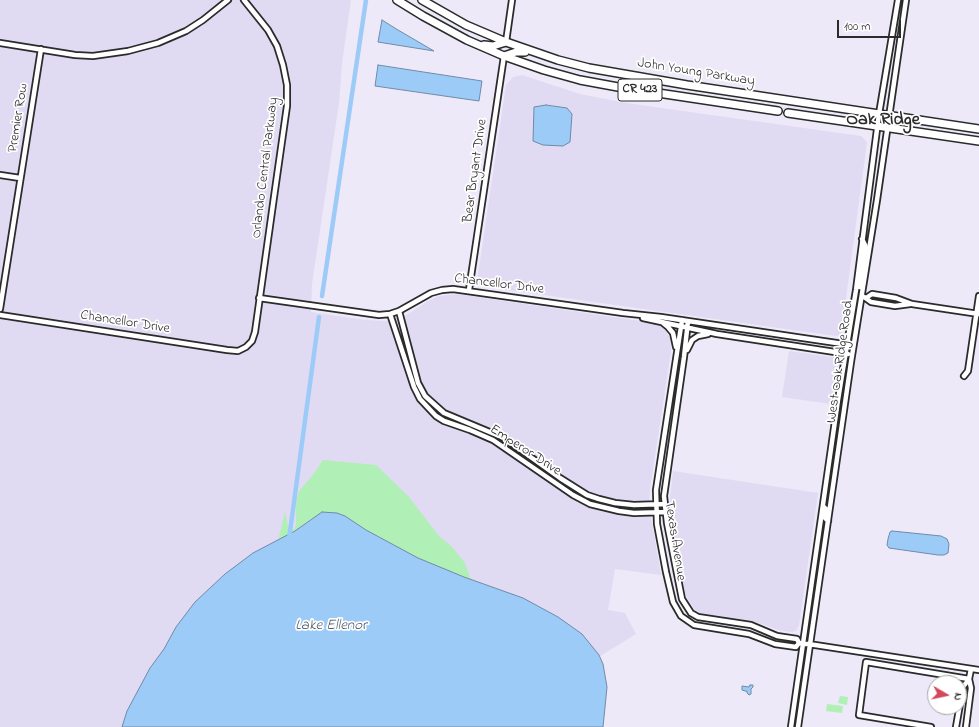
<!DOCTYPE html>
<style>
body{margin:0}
#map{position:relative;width:979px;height:727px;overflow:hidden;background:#ede9f8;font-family:"Indie Flower",sans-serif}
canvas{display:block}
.north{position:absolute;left:927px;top:675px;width:40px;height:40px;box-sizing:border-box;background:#fff;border:1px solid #aaa;border-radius:50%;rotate:99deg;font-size:11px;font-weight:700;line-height:16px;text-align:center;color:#2b2b2b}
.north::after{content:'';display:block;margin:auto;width:14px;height:18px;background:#d1495b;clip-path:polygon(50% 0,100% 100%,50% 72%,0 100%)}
.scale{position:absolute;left:837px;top:20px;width:64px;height:18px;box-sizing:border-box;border:2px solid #2b2b2b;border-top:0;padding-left:5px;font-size:12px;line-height:14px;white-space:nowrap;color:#2b2b2b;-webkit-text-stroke:3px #fff;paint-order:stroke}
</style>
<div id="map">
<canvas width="979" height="727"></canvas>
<div class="north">N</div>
<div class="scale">100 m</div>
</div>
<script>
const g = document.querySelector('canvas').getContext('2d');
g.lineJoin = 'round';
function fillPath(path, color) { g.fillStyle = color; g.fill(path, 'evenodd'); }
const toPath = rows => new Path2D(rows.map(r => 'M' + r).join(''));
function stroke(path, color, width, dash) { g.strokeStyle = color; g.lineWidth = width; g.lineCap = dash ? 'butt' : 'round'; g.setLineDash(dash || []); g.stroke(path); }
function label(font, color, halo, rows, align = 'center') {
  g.font = font + ' "Indie Flower",sans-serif'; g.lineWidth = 3.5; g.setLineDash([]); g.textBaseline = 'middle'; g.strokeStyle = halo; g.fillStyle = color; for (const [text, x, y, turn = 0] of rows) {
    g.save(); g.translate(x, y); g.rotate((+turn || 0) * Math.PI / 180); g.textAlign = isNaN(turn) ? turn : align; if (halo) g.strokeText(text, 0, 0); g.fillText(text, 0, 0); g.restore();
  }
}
fillPath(toPath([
 [0,0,351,0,342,63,339,103,312,284,311,312,365,320,385,321,405,316,428,301,439,296,457,294,654,323,664,328,670,338,671,351,650,489,649,506,661,575,615,569,608,610,625,613,636,634,581,668,158,727,0,727],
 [522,75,580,94,626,103,861,136,867,142,841,335,836,336,480,286,477,282,506,85,513,77],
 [789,351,832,357,836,359,837,363,831,404,782,397],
 [673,471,818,493,799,625,796,631,791,632,778,630,756,622,700,613,694,609,685,594,672,526,670,498]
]), '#e1daf3');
fillPath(toPath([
 [323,460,376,465,408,496,439,536,452,547,465,563,471,580,418,558,357,525,312,518,295,531,278,541,285,512,289,530,293,531,296,525,296,504,299,491,313,475],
 [840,696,848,697,847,705,838,703],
 [827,704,843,706,842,713,826,711]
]), '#b0efb6');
const water = toPath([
 [382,20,398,30,434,51,378,42,382,20],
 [378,65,482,81,479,101,375,86,378,65],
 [546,105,567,108,572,114,570,142,563,146,543,145,533,141,534,107,546,105],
 [322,512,337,513,345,516,366,530,418,558,464,577,523,598,558,617,582,634,599,655,603,664,607,687,603,727,122,727,127,711,150,668,164,649,176,627,195,602,225,574,253,553,295,531,322,512],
 [892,531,941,536,947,539,949,544,948,553,944,555,938,555,889,548,887,545,888,539,890,532,892,531],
 [750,685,753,685,753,687,751,689,751,694,749,695,747,693,747,691,745,691,742,690,742,686,749,687,750,685]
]);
fillPath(water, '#9dcbf8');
stroke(water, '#6f8ba6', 1);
stroke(toPath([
 [322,296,366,0],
 [289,539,319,317]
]), '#9dcbf8', 4.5);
const minor = toPath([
 [506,42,512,0],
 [0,43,75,55,93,56,128,51,158,43,186,31,203,20,228,0],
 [0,175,20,178],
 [860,287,865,249,865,245,862,239],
 [469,290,504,56],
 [864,297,871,302,895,306,910,304],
 [259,298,379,315,390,314,399,311,431,293,442,290,453,289,623,313,661,317,850,345],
 [866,298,872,294,896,298,912,304,979,314],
 [0,309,41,49],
 [399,311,418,383,425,396,444,413,504,438,560,478,587,495,599,499,615,503,634,505,665,504],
 [390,314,414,387,420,399,436,416,444,421,470,430,493,440,573,495,590,504,619,511,634,513,665,512],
 [0,315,227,350,238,351,246,347,252,341,255,332,274,197,287,106,287,85,283,65,277,46,268,30,244,0],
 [643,318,717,334,848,354],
 [682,320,656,490,657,524,666,572,673,602,681,616,694,625,749,634,775,644,796,647,799,643,815,645,979,670],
 [688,321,684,357,664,496,667,523,682,599,691,613,698,617,751,625,777,636,797,639,799,643],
 [663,323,668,327,673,333,676,347],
 [687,350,692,340,698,336,708,334],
 [964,376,968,371,979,296],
 [823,506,826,509,825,518,828,521],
 [791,727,838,400,856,290,879,114,898,0],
 [798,727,851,362,877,200,906,0],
 [931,727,859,715,866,662,969,679],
 [956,727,963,687,969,679,971,669],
 [966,727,971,688,969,679]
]);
const highway = toPath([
 [397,0,423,16,467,40,504,56,544,70,580,80,618,87,778,111],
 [422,0,466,25,506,42,558,60,589,68,687,85,979,129],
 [484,45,493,46,506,42],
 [504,56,516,52,525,52],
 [788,113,979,141]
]);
stroke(minor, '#2b2b2b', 8);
stroke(highway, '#2b2b2b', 10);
stroke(minor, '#fff', 4.5);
stroke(highway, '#fff', 7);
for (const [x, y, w] of [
 [640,90,44]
]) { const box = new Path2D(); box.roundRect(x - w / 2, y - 11, w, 22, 3); g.fillStyle = '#fff'; g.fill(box); stroke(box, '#2b2b2b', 1); }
label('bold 13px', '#2b2b2b', null, [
 ["CR 423",640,90]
]);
label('14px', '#2b2b2b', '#fff', [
 ["John Young Parkway",696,73,9],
 ["Premier Row",19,118,-81],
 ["Orlando Central Parkway",266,168,-83],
 ["Bear Bryant Drive",476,171,-82],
 ["Chancellor Drive",499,285,7],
 ["Chancellor Drive",125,323,9],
 ["West Oak Ridge Road",841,362,-82],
 ["Emperor Drive",525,451,33],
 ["Texas Avenue",674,541,81]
]);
label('italic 15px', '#4d5b68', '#fff', [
 ["Lake Ellenor",331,627]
]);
label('bold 18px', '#2b2b2b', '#fff', [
 ["Oak Ridge",883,121]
]);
</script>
